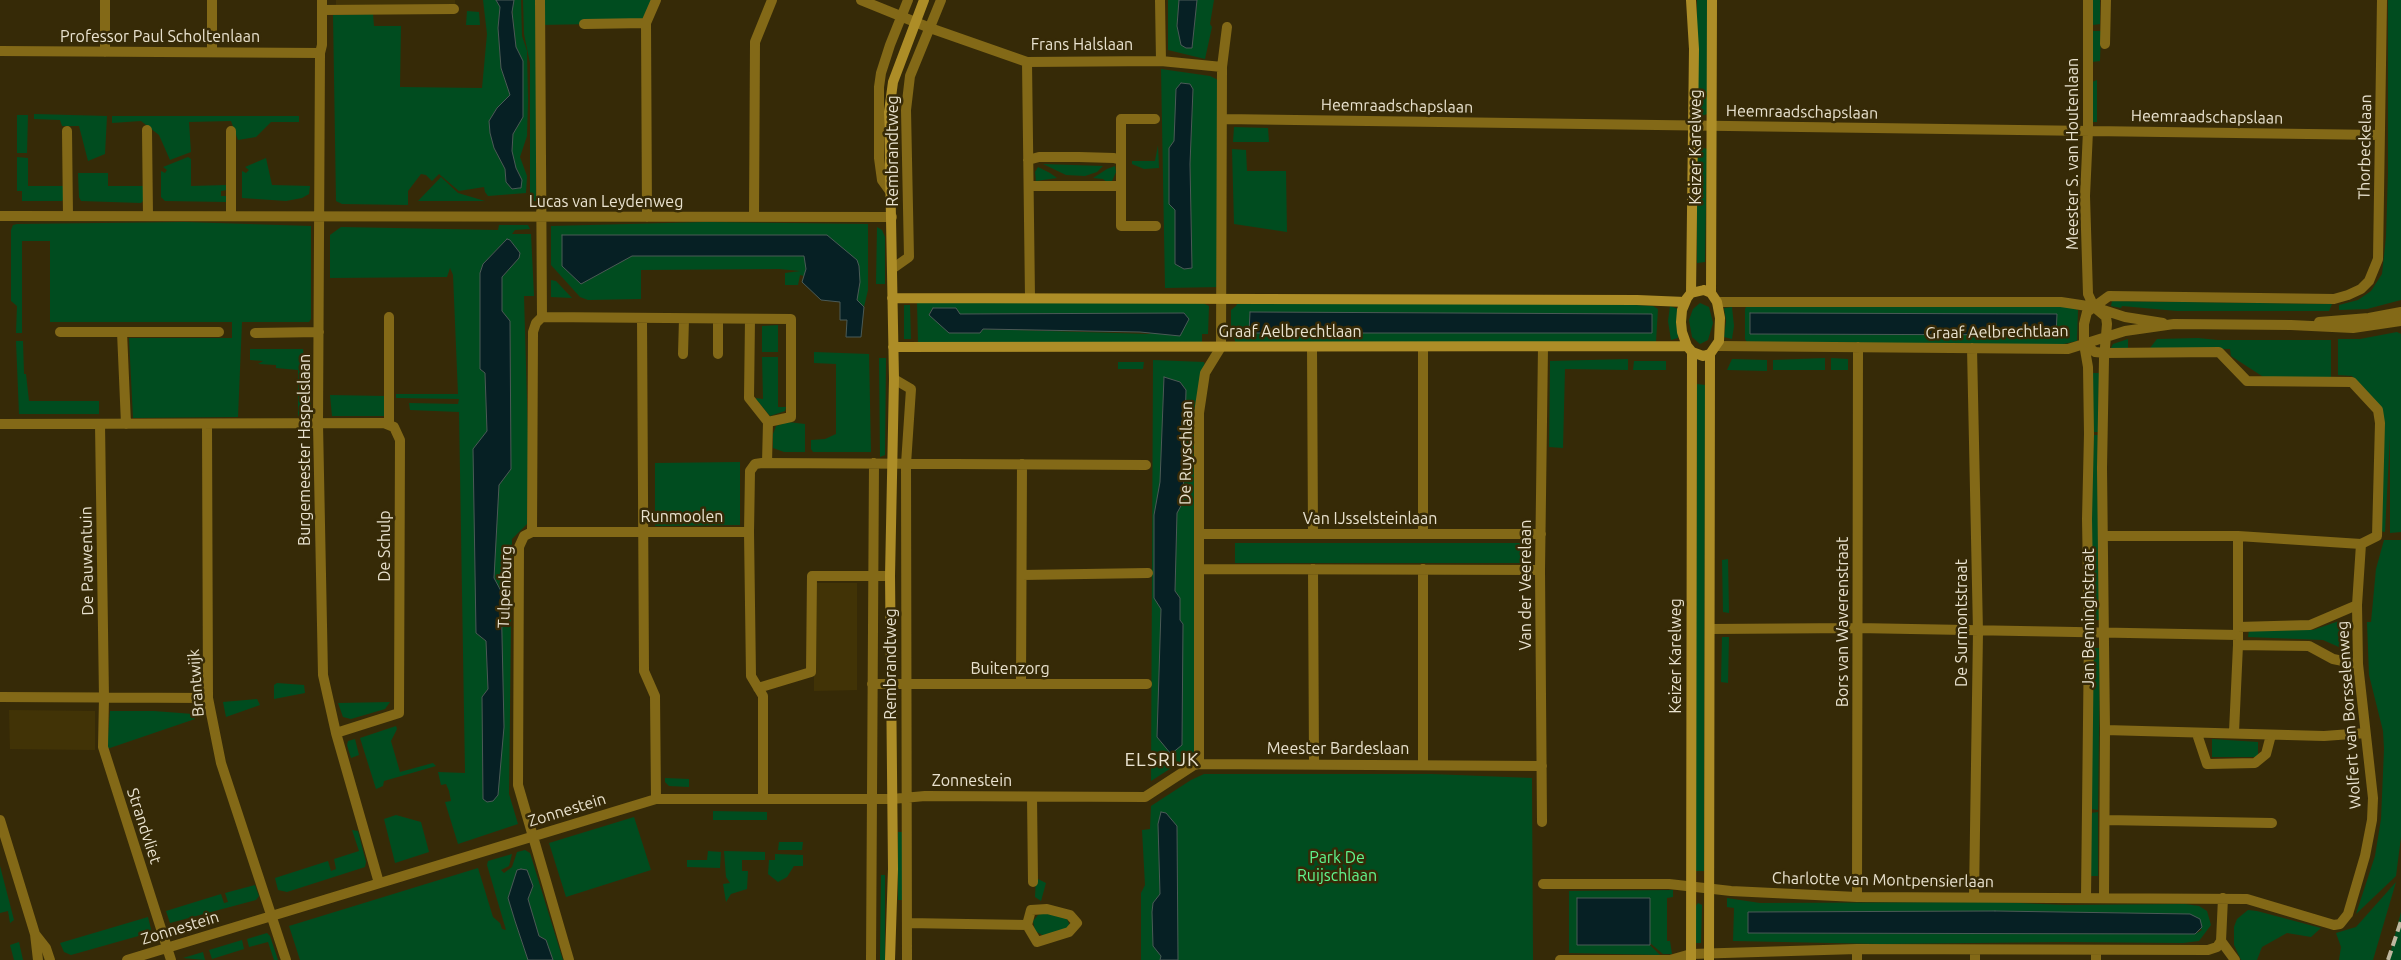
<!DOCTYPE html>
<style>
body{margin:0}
canvas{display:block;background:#362a07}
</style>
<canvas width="2401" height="960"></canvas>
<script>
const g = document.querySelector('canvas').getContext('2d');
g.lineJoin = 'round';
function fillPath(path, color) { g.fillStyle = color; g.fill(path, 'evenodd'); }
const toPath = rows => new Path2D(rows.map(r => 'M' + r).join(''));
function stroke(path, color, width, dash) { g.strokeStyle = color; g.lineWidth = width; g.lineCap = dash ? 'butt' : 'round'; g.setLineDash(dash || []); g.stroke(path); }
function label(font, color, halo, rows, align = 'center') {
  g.font = font + ' Ubuntu,sans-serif'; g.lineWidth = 5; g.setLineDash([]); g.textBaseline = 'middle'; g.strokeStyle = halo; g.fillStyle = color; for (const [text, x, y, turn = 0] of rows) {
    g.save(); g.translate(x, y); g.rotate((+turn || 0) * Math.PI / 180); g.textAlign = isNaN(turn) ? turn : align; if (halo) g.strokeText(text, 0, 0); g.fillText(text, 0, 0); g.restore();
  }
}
fillPath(toPath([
 [336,0,455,0,455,5,336,5],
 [814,583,857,583,857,690,814,691],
 [9,710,95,711,95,750,10,749]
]), '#413306');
fillPath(toPath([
 [483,0,496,0,500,7,498,28,501,68,510,95,497,108,489,121,494,148,505,169,506,182,512,189,520,175,516,168,512,151,513,134,523,117,523,61,516,47,512,8,514,0,521,0,522,36,527,51,528,100,527,136,520,157,527,176,526,193,488,196,485,192,484,187,459,191,439,174,432,181,426,175,421,174,408,191,408,205,342,204,336,201,333,15,373,14,374,26,401,26,400,87,482,88,487,34],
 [523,0,536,0,536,201,530,201,530,63,524,34],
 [540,0,656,0,646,23,540,25],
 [1168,0,1179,0,1177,26,1192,47,1197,0,1214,0,1210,24,1212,27,1205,59,1168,50],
 [1697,0,1707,0,1707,114,1702,116,1697,113],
 [2093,0,2100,0,2100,24,2093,25],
 [2388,0,2401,0,2401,300,2367,309,2339,310,2339,305,2358,300,2371,291,2382,274,2386,237,2388,173],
 [467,11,479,12,480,25,466,25],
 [2093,31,2101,31,2100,61,2092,62],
 [1161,69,1210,76,1218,80,1221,287,1165,288],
 [1193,89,1190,164,1192,267,1175,264,1175,209,1169,148,1174,141],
 [2097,80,2097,122,2093,122,2092,82],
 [34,114,107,116,105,154,88,161,79,126,62,126,60,120,34,119],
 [17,115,28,115,27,153,17,153],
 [112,116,299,116,299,122,271,122,256,137,238,140,231,121,189,122,191,152,170,160,159,135,141,121,112,123],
 [1234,127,1268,128,1269,142,1233,142],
 [1158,145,1159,168,1144,169,1132,164,1132,161,1155,161],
 [1701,147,1707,149,1705,262,1697,263,1697,149],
 [1232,149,1246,150,1247,171,1286,171,1287,232,1234,224],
 [17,157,28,158,28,186,65,186,66,196,62,201,22,201,22,191,17,191],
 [188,157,191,159,191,186,227,185,227,190,221,191,221,196,227,196,226,202,165,201,161,197,161,171,165,173,167,170,163,167],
 [266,158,272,185,310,186,309,194,302,198,286,201,242,198,242,171,246,173,249,170,245,167],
 [1043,164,1103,166,1097,172,1085,176,1066,175],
 [1115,166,1116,172,1112,181,1108,183,1103,179,1093,178,1107,169],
 [1038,167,1050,173,1057,178,1036,181,1035,172],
 [78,173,108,173,108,186,145,186,145,199,141,203,81,201,79,197],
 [441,177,458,193,485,201,418,201],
 [185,222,311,226,311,319,309,322,242,322,238,417,133,418,129,338,232,338,232,322,50,322,50,241,22,241,22,333,16,333,17,306,11,301,11,230,13,225,17,224],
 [706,222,868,224,868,290,864,307,857,300,860,282,827,235,562,235,563,266,581,284,632,256,805,256,806,269,804,276,800,275,798,285,785,285,785,273,800,271,779,269,641,270,641,299,588,300,580,297,551,265,551,226],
 [499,225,528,225,530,229,515,230,512,234,531,234,534,296,524,296,529,470,527,524,512,539,509,794,518,824,458,844,445,802,451,801,449,791,446,784,441,785,438,772,465,773,459,412,410,410,409,403,458,404,459,399,396,398,396,394,458,394,453,275,450,268,447,277,330,278,330,235,341,227,498,230],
 [507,239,520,253,519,258,502,277,502,311,510,321,511,469,499,485,494,578,501,591,504,727,483,799,482,697,488,689,486,641,476,633,487,431,485,373,480,369,480,273,483,264],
 [877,227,882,230,885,237,885,284,876,284],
 [551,280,556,281,572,298,551,297],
 [2112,301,2332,304,2329,311,2177,311,2122,306,2121,308,2111,306],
 [917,302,1203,303,1209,306,1208,334,1202,334,1202,343,918,342],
 [933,308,956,308,960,314,1184,313,1149,334,983,329,980,333,929,314],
 [1597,303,1653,306,1658,309,1656,342,1235,342,1235,339,1231,338,1231,310,1236,306,1237,304],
 [1250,312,1652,314,1652,332,1250,333],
 [1700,303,1709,307,1713,323,1708,340,1700,344,1692,337,1689,320,1693,309],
 [2061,304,2078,310,2077,341,2059,345,1747,342,1745,339,1745,309,1747,305],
 [904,305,910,305,911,339,904,339],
 [1670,306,1678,309,1678,338,1671,340,1668,321],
 [1732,307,1734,326,1732,339,1724,337,1726,321,1724,308],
 [778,325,778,352,762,352,762,326],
 [2397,332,2401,334,2401,532,2390,533,2390,435,2385,532,2380,531,2381,408,2352,376,2338,375,2338,339,2360,339],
 [2198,338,2218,340,2331,340,2331,377,2265,378,2231,356,2230,349,2150,348,2157,339],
 [2128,339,2128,348,2111,348,2113,344],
 [16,341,23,341,24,374,26,374,29,401,99,401,99,414,19,414],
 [250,349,303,349,304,358,311,358,311,413,307,416,298,416,298,370,276,368,276,365,258,364,263,361,250,360],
 [814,352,869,354,871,452,813,452,811,449,811,440,825,439,836,434,836,364,814,363],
 [762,357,778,357,778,407,786,407,785,411,770,416,755,398,763,399],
 [879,358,886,358,885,455,880,457],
 [1825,358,1825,370,1773,370,1773,360],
 [1831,358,1848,359,1848,370,1831,370],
 [1628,359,1628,370,1565,369,1563,448,1549,447,1550,361],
 [1732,359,1767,360,1767,371,1727,370],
 [1153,360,1204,362,1206,369,1201,423,1195,755,1193,754,1151,781],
 [1164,377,1180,382,1186,390,1183,502,1177,513,1175,591,1180,598,1180,620,1171,753,1157,737,1161,609,1154,598,1154,515,1160,482],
 [1634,361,1666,361,1666,370,1633,370],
 [1118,362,1144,362,1143,369,1118,369],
 [2093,373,2099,373,2098,432,2093,432],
 [1697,384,1705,385,1704,871,1695,871],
 [330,395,384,396,384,416,332,416],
 [788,422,805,424,805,452,784,452,773,448,773,434,776,426],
 [2092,435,2098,435,2099,620,2091,621],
 [740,462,740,525,655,526,655,463],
 [2384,540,2401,540,2401,837,2396,876,2356,914,2375,856,2381,819,2384,749,2383,731,2369,675,2367,622,2371,622,2376,569],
 [1235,543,1526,543,1532,548,1532,555,1526,557,1526,563,1235,563],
 [1728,559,1729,613,1723,612,1722,560],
 [2339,621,2345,627,2344,647,2339,647,2323,640,2248,637,2249,630,2313,630],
 [1722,637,1729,637,1728,683,1721,682],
 [2092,648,2100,648,2098,810,2091,809],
 [277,683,304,685,305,693,274,699,274,685],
 [257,699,260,705,226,717,223,702],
 [390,702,385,709,351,719,343,717,338,703],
 [110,711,154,711,193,714,195,719,107,749],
 [396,726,397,729,391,741,400,772,433,763,436,766,384,781,383,786,376,789,360,738],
 [355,739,359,755,351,758,347,745,348,741],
 [2212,739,2258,742,2258,757,2212,757],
 [1204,774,1432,774,1532,778,1533,960,1141,960,1141,893,1145,885,1142,830,1150,829,1151,806,1191,780],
 [665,778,689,779,689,787,669,786,665,782],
 [713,811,767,812,767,820,713,820],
 [2098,812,2098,876,2091,876,2091,813],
 [396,815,421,822,429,852,395,863,384,819],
 [634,817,651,870,566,897,549,843],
 [352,830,358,831,366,862,365,867,287,892,278,890,275,878,328,861,331,871,336,869,334,859,359,851],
 [898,832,903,832,903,900,898,900],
 [779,842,803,842,802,850,778,850],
 [525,850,530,853,563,960,553,960,546,940,539,936,528,899,533,886,527,870,521,869,517,870,515,921,528,960,300,960,289,926,478,868,493,917,500,923,502,929,506,930,487,865,488,861,512,854,509,866,501,870,504,873,512,867,517,852],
 [708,851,721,852,720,868,687,867,687,860,707,860],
 [724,851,765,852,765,860,742,860,742,871,748,871,747,889,731,894,726,902,723,884,730,883,726,877],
 [775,854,803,855,803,866,794,866,787,877,778,882,768,874,769,860,775,860],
 [0,866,14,920,10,923,8,911,0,913],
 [881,875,885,875,885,960,880,960],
 [1036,878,1046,883,1041,901,1035,897],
 [2396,882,2373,960,2339,960,2341,947,2336,933,2356,927],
 [255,885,259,896,256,900,170,923,166,911,221,894,224,903,228,902,225,893],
 [1673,890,1673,897,1667,898,1667,941,1670,941,1672,954,1663,954,1650,943,1650,898,1577,898,1577,945,1650,945,1660,955,1569,953,1569,891],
 [1727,898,1760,903,1997,902,2064,905,2185,904,2199,906,2207,911,2211,925,2199,941,2183,943,2064,942,1881,944,1733,941,1734,908,1727,907],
 [1995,911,2188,914,2202,930,2195,934,1748,933,1749,912],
 [1698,903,1702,905,1701,943,1696,943,1695,907],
 [2248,910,2257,911,2321,928,2311,937,2287,933,2262,947,2257,960,2241,960,2234,945,2234,927,2237,919],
 [2401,912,2401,960,2387,960,2390,954],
 [1045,913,1067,919,1070,926,1068,929,1044,936,1035,931,1033,921,1038,915],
 [148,917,151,929,149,933,71,955,64,952,60,943],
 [267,933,270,936,278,960,274,960,268,942,249,947,247,939],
 [242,940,244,949,212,959,209,950],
 [19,942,23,960,14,960,10,945],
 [203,952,205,960,183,958]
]), '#004c1f');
const water = toPath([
 [496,0,514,0,512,12,516,47,523,61,523,117,513,134,512,151,516,168,522,180,521,188,519,188,512,189,506,182,505,169,494,148,490,133,489,121,497,108,510,95,501,68,498,28,500,7,496,0],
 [1179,0,1197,0,1192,48,1186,48,1181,45,1177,26,1179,0],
 [1181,83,1190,84,1193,89,1190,164,1192,268,1184,269,1175,264,1175,210,1169,204,1169,148,1174,141,1176,89,1181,83],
 [562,235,827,235,857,260,859,266,860,282,857,300,864,307,861,337,846,337,847,320,840,320,840,302,821,300,802,282,806,269,804,256,632,256,581,284,562,266,562,235],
 [507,239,510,240,520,253,519,258,502,277,502,311,510,321,511,469,499,485,494,578,501,591,504,727,498,795,493,801,487,802,483,799,482,697,488,689,486,641,476,633,473,449,487,431,485,373,480,369,480,273,483,264,507,239],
 [933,308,956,308,960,314,1184,313,1189,319,1180,336,1140,332,983,329,980,333,949,333,929,315,933,308],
 [1250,312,1652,314,1652,333,1249,333,1250,312],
 [1750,313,2057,314,2056,335,1750,334,1750,313],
 [1164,377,1180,382,1186,390,1183,502,1177,513,1175,591,1180,598,1180,620,1183,624,1182,745,1171,754,1157,737,1161,609,1154,598,1154,515,1160,482,1164,377],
 [1161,812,1166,813,1177,826,1178,960,1160,960,1161,956,1153,946,1152,912,1153,903,1160,894,1158,824,1161,812],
 [521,869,527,870,533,886,528,899,539,936,546,940,553,960,528,960,515,921,508,898,517,870,521,869],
 [1577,898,1650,898,1650,945,1577,945,1577,898],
 [1995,911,2190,914,2200,919,2202,927,2195,934,1748,933,1748,912,1995,911]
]);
fillPath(water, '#062024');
stroke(water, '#4a5a57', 1);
stroke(toPath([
 [105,0,105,52],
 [322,0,322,45,320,53,318,424,323,675,336,733,379,883],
 [540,0,542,317,536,323,533,332,532,532,524,536,519,547,518,785,569,960],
 [861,0,930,28,1027,62,1161,61,1222,67],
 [1160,0,1161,61],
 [2088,0,2088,131,2085,196,2088,294,2094,307,2106,317,2107,324,2104,359,2102,468,2105,730,2104,898],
 [322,10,454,9],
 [584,24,646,23],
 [2105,44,2106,0],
 [0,51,320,53],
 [212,52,212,0],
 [1027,62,1030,298],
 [1155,119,1121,119,1121,226,1156,226],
 [1223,119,2380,135],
 [147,130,148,216],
 [67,131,68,216],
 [231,131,231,216],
 [1028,160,1039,157,1079,157,1114,158,1121,160],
 [1029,186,1121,186],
 [892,194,882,180,879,158,879,87,881,73,890,45,908,0],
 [0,216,892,217],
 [647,217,646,23,656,0],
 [754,217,755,42,772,0],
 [892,269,909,257,906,110,910,76,941,0],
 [1717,302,2061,302,2094,307,2125,317,2163,323],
 [389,317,389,425],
 [542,317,791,319,791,417,768,422],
 [642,319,644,671,655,696,656,799],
 [718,319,718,354],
 [750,319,749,398,768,422,767,463],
 [2319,322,2369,318,2401,312],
 [60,332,219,332],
 [122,332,126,424],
 [255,333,319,332],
 [2084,344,2095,352,2105,353,2219,352,2247,381,2352,382,2378,410,2380,423,2377,536,2361,544],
 [1717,346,2068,349,2125,331,2174,324,2291,325,2353,328,2401,321],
 [1312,347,1313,534],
 [1972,348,1978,632,1974,897],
 [683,354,684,319],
 [894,379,911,389,906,464,907,960],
 [0,424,384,423,394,427,400,440,399,713,336,733],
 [100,424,104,698,103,747,171,960],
 [207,424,208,698,221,763,286,960],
 [532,532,749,532,750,471,755,464,762,463,1146,465],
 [749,532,751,676,763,696,763,799],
 [1200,534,1541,534],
 [1423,534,1423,347],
 [2103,536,2238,536,2361,544],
 [1200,569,1540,570],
 [1313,569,1314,764],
 [1022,575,1148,573],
 [2238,627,2310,625,2357,605],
 [1710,629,1857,628,2238,635],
 [2238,645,2309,646,2333,659,2358,664],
 [872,684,1147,684],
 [1021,684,1022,464],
 [758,688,811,672,812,576,890,576],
 [0,697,208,698],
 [2105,730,2324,736,2365,733],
 [2234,732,2238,645,2238,536],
 [2197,734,2207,764,2255,763,2266,754,2271,735],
 [1423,763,1423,569],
 [1199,764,1199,413,1205,373,1221,347,1222,67,1227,27],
 [1032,797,1033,882],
 [0,820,35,934,38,960],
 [2105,820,2272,823],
 [1542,822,1540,570,1543,347],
 [1543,884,1669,884,1731,891,1857,897,2247,899,2334,925,2340,924,2348,914,2365,856,2372,820,2373,798,2358,664,2357,605,2361,544],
 [1857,897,1858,347],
 [2086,898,2089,633,2087,519,2089,434,2088,367,2084,344,2084,324,2087,312,2109,296,2334,299,2348,295,2361,289,2369,281,2378,259,2382,0],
 [2223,898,2221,941,2235,960],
 [907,923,1027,925,1037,942,1069,932,1077,923,1070,915,1047,909,1031,910,1027,925],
 [35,934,46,948,50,960],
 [1857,949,1857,960],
 [127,960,656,799,892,799,925,796,1145,797,1194,765,1199,764,1542,766],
 [871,960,874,463],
 [1560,960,1670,960,1691,954,1857,949,2208,950,2217,947,2221,941],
 [1975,960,1975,950],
 [2096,960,2096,950]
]), '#836917', 10);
stroke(toPath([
 [1704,290,1711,293,1717,302,1720,318,1719,341,1710,354,1703,356,1692,352,1687,346,1682,332,1681,322,1682,310,1687,298,1691,293,1704,290],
 [1691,293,1694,49,1691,0],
 [1711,293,1712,0],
 [892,298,1637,300,1685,302],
 [893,347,1687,346],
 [890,960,893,869,890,576,894,379,889,112,893,82,924,0],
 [1691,960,1692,352],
 [1709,960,1710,354]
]), '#ad8d27', 10);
stroke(toPath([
 [2388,960,2401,921]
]), '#bfb7a0', 4, [10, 5]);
label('16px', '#e9e2cf', '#362a07', [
 ["Professor Paul Scholtenlaan",160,37],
 ["Frans Halslaan",1082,45],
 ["Heemraadschapslaan",1397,106,1],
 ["Heemraadschapslaan",1802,112,1],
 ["Heemraadschapslaan",2207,117,1],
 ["Keizer Karelweg",1696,147,-90],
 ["Thorbeckelaan",2365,147,-89],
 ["Rembrandtweg",893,151,-90],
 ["Meester S. van Houtenlaan",2073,154,-90],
 ["Lucas van Leydenweg",606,202],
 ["Graaf Aelbrechtlaan",1290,332],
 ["Graaf Aelbrechtlaan",1997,332,-1],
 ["Burgemeester Haspelslaan",305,450,-90],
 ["De Ruyschlaan",1186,453,-89],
 ["Runmoolen",682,517],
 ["Van IJsselsteinlaan",1370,519],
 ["De Schulp",385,546,-90],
 ["De Pauwentuin",87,561,-91],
 ["Van der Veerelaan",1526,585,-90],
 ["Tulpenburg",505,587,-88],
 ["Jan Benninghstraat",2089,618,-90],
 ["Bors van Waverenstraat",1843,622,-90],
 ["De Surmontstraat",1962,623,-90],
 ["Keizer Karelweg",1676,656,-90],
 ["Rembrandtweg",891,664,-90],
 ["Buitenzorg",1010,669],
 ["Brantwijk",196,683,-94],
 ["Wolfert van Borsselenweg",2349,715,-94],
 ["Meester Bardeslaan",1338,749],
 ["Zonnestein",972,781],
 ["Zonnestein",567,810,-17],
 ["Strandvliet",144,826,72],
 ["Charlotte van Montpensierlaan",1883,880,1],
 ["Zonnestein",180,928,-17]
]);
label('16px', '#60f68e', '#362a07', [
 ["Park De",1337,858],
 ["Ruijschlaan",1337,876]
]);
g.letterSpacing = '1px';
label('19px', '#e9e2cf', '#362a07', [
 ["ELSRIJK",1162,760]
]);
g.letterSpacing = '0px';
</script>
